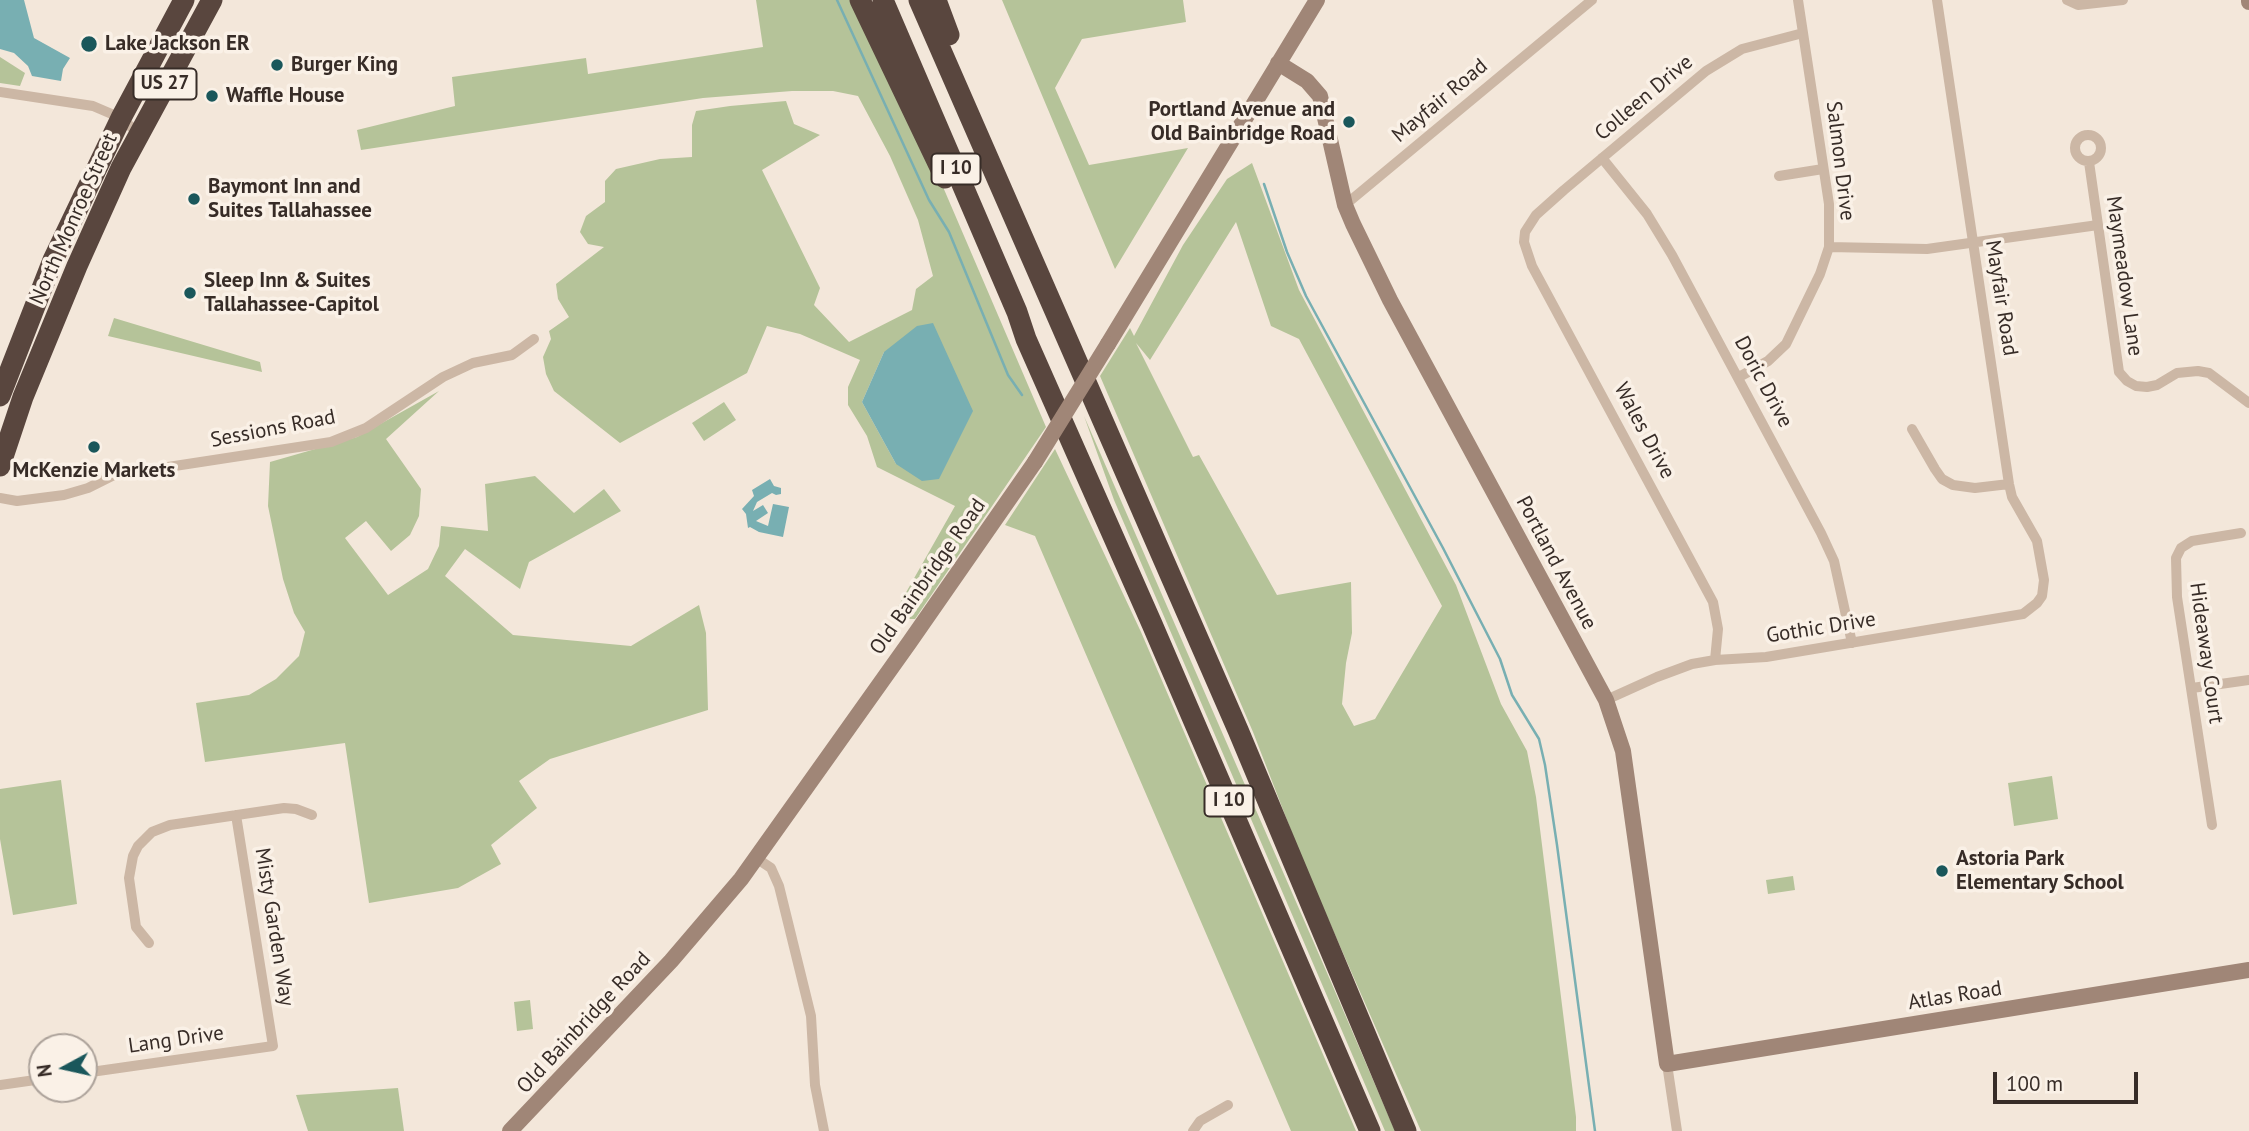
<!DOCTYPE html>
<style>
body{margin:0}
#map{position:relative;width:2249px;height:1131px;overflow:hidden;background:#f3e7da;font-family:"PT Sans",sans-serif}
canvas{display:block}
.north{position:absolute;left:28px;top:1033px;width:70px;height:70px;box-sizing:border-box;background:#faf1e7;border:2px solid #aca29a;border-radius:50%;rotate:262deg;font-size:19px;font-weight:700;line-height:28px;text-align:center;color:#372c27}
.north::after{content:'';display:block;margin:auto;width:24px;height:32px;background:#1a575b;clip-path:polygon(50% 0,100% 100%,50% 72%,0 100%)}
.scale{position:absolute;left:1993px;top:1072px;width:145px;height:32px;box-sizing:border-box;border:4px solid #372c27;border-top:0;padding-left:9px;font-size:21px;line-height:24px;white-space:nowrap;color:#372c27;-webkit-text-stroke:5px #faf1e7;paint-order:stroke}
</style>
<div id="map">
<canvas width="2249" height="1131"></canvas>
<div class="north">N</div>
<div class="scale">100 m</div>
</div>
<script>
const g = document.querySelector('canvas').getContext('2d');
g.lineJoin = 'round';
function fillPath(path, color) { g.fillStyle = color; g.fill(path, 'evenodd'); }
const toPath = rows => new Path2D(rows.map(r => 'M' + r).join(''));
function stroke(path, color, width, dash) { g.strokeStyle = color; g.lineWidth = width; g.lineCap = dash ? 'butt' : 'round'; g.setLineDash(dash || []); g.stroke(path); }
function label(font, color, halo, rows, align = 'center') {
  g.font = font + ' "PT Sans",sans-serif'; g.lineWidth = 7; g.setLineDash([]); g.textBaseline = 'middle'; g.strokeStyle = halo; g.fillStyle = color; for (const [text, x, y, turn = 0] of rows) {
    g.save(); g.translate(x, y); g.rotate((+turn || 0) * Math.PI / 180); g.textAlign = isNaN(turn) ? turn : align; if (halo) g.strokeText(text, 0, 0); g.fillText(text, 0, 0); g.restore();
  }
}
fillPath(toPath([
 [756,0,853,0,922,138,1046,427,915,619,891,619,955,506,877,467,867,436,848,405,848,387,860,360,800,334,767,326,747,373,620,443,554,391,546,374,543,357,551,339,549,331,569,317,558,299,556,284,604,247,588,244,580,232,586,216,605,202,605,181,616,169,660,159,692,157,692,125,696,111,730,106,786,101,794,124,820,135,762,170,820,288,814,305,849,342,912,310,916,289,933,276,918,220,890,156,858,96,833,91,792,91,703,98,361,150,357,130,455,106,452,77,586,58,588,74,763,47],
 [884,352,896,464,862,402],
 [1002,0,1183,0,1186,22,1082,39,1055,88,1089,165,1188,148,1115,269],
 [0,57,25,73,20,86,0,83],
 [1252,163,1299,290,1456,585,1501,704,1527,751,1536,797,1576,1117,1576,1131,1421,1131,1304,864,1253,732,1100,376,1130,328,1134,336,1183,245,1227,179],
 [1236,222,1271,326,1299,339,1442,606,1375,719,1354,726,1342,704,1346,663,1352,633,1351,582,1277,595,1199,455,1193,457,1136,343,1150,360],
 [114,318,260,362,262,372,108,336],
 [439,391,386,439,421,489,419,516,410,535,391,551,366,521,345,538,388,595,428,569,439,546,441,526,488,531,485,484,535,476,574,513,604,489,621,511,529,562,520,589,465,549,445,576,513,635,631,646,699,605,706,633,708,710,550,759,519,781,537,808,491,845,501,864,458,888,369,903,345,743,205,762,196,703,249,695,276,679,299,656,305,632,294,613,283,579,268,506,270,462,357,437],
 [724,402,736,420,704,441,692,423],
 [1084,416,1331,982,1395,1131,1385,1131,1114,500],
 [1055,449,1141,632,1356,1131,1291,1131,1035,536,1005,525],
 [2052,776,2058,819,2014,826,2008,783],
 [61,780,77,904,13,915,0,839,0,789],
 [1793,876,1795,890,1768,894,1766,880],
 [530,1000,533,1029,517,1031,514,1002],
 [398,1088,404,1131,308,1131,296,1095]
]), '#b5c399');
fillPath(toPath([
 [0,0,24,0,34,38,70,58,63,69,61,81,32,76,28,66,14,53,0,49],
 [933,323,973,411,939,479,922,481,896,464,862,402,884,352,917,326],
 [770,479,774,486,781,488,781,494,776,495,772,493,757,502,753,511,763,505,768,513,756,521,768,526,773,504,789,507,783,537,759,532,750,527,748,528,746,514,742,509,754,496,752,490]
]), '#78afb2');
stroke(toPath([
 [837,0,929,200,949,232,1008,375,1022,395],
 [1264,184,1287,252,1306,296,1443,548,1500,659,1512,695,1539,739,1545,765,1557,845,1595,1131]
]), '#78afb2', 2.5);
stroke(toPath([
 [2067,0,2078,5,2123,0],
 [0,92,93,106,121,118,139,134],
 '2075 148a13 13 0 1 1 26 0a13 13 0 1 1-26 0Z',
 [1602,158,1647,214,1672,255,1821,533,1834,561,1852,643],
 [2089,162,2119,372,2127,381,2136,386,2147,387,2157,385,2177,373,2198,371,2209,373,2249,403],
 [1779,176,1823,169],
 [1345,205,1592,0],
 [1829,247,1927,249,2098,225],
 [1739,377,1768,361,1786,344,1820,274,1829,247,1829,204,1798,0],
 [1912,429,1935,469,1942,479,1953,485,1975,488,2009,484],
 [0,498,17,501,64,495,88,488,118,473,155,469,331,442,366,428,443,377,473,363,512,355,534,339],
 [1715,660,1718,629,1713,602,1532,266,1524,242,1525,232,1536,215,1564,190,1706,71,1742,49,1803,33],
 [2192,688,2249,680],
 [1606,700,1657,677,1692,664,1715,660,1766,657,2023,614,2037,603,2042,596,2044,580,2037,541,2012,497,2009,484,1937,0],
 [2212,825,2177,597,2176,558,2181,548,2192,541,2241,533],
 [756,858,771,868,779,886,811,1016,815,1085,824,1131],
 [149,943,136,927,129,878,133,856,138,846,152,832,170,825,284,808,296,809,312,815],
 [1667,1064,1677,1131],
 [84,1073,273,1046,236,815],
 [0,1085,42,1079],
 [1193,1131,1200,1121,1228,1105]
]), '#ccb7a5', 10);
stroke(toPath([
 [2249,0,2249,2],
 [1278,63,1307,81,1320,96,1345,205,1353,224,1390,300,1606,700,1623,751,1667,1064,2249,970],
 [1108,344,1317,0],
 [510,1131,671,961,741,879,909,643,1035,462]
]), '#a08677', 16);
stroke(toPath([
 [860,0,945,178],
 [883,0,1017,312,1026,339,1152,624,1370,1131],
 [919,0,1238,730,1406,1131],
 [936,0,949,35],
 [0,396,53,260,121,118,184,0],
 [0,466,23,397,77,266,121,168,212,0]
]), '#59463e', 21);
stroke(toPath([
 [1035,462,1108,344]
]), '#a08677', 16);
for (const [x, y, r, color] of [
 [89,44,9,"#1a575b"],
 [277,65,7,"#1a575b"],
 [212,96,7,"#1a575b"],
 [1349,122,7,"#1a575b"],
 [194,199,7,"#1a575b"],
 [190,293,7,"#1a575b"],
 [94,447,7,"#1a575b"],
 [1942,871,7,"#1a575b"]
]) { const dot = new Path2D(); dot.arc(x, y, r, 0, 2 * Math.PI); g.fillStyle = color; g.fill(dot); stroke(dot, '#faf1e7', 2.5); }
for (const [x, y, w] of [
 [165,84,63],
 [956,169,49],
 [1229,801,49]
]) { const box = new Path2D(); box.roundRect(x - w / 2, y - 15.5, w, 31, 5); g.fillStyle = '#faf1e7'; g.fill(box); stroke(box, '#372c27', 2); }
label('bold 19px', '#372c27', null, [
 ["US 27",165,84],
 ["I 10",956,169],
 ["I 10",1229,801]
]);
label('bold 21px', '#372c27', '#faf1e7', [
 ["Lake Jackson ER",105,44],
 ["Burger King",291,65],
 ["Waffle House",226,96],
 ["Portland Avenue and",1335,110,"right"],
 ["Old Bainbridge Road",1335,134,"right"],
 ["Baymont Inn and",208,187],
 ["Suites Tallahassee",208,211],
 ["Sleep Inn & Suites",204,281],
 ["Tallahassee-Capitol",204,305],
 ["McKenzie Markets",94,471,"center"],
 ["Astoria Park",1956,859],
 ["Elementary School",1956,883]
], 'left');
label('21px', '#372c27', '#faf1e7', [
 ["Colleen Drive",1644,98,-40],
 ["Mayfair Road",1440,101,-40],
 ["Salmon Drive",1840,161,83],
 ["North Monroe Street",74,219,-66],
 ["Maymeadow Lane",2124,276,82],
 ["Mayfair Road",2001,298,81],
 ["Doric Drive",1763,382,62],
 ["Sessions Road",273,429,-11],
 ["Wales Drive",1644,431,62],
 ["Portland Avenue",1556,563,62],
 ["Old Bainbridge Road",928,577,-55],
 ["Gothic Drive",1821,628,-9],
 ["Hideaway Court",2206,653,82],
 ["Misty Garden Way",274,927,81],
 ["Atlas Road",1955,996,-9],
 ["Old Bainbridge Road",584,1023,-47],
 ["Lang Drive",176,1040,-8]
]);
</script>
